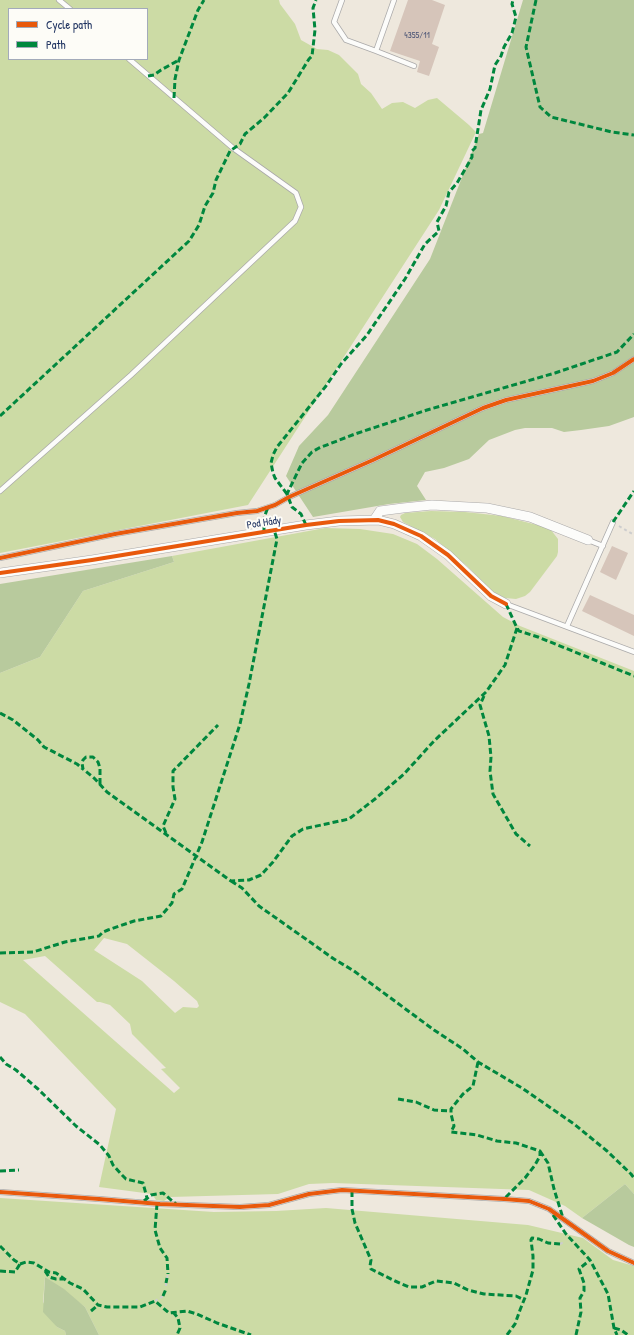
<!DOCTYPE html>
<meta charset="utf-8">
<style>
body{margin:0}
#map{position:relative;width:634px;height:1335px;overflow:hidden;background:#eee8dd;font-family:"Patrick Hand",sans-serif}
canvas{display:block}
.legend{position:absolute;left:8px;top:8px;width:140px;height:52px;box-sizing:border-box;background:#fdfcf7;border:1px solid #a3aaba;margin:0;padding:5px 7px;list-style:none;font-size:12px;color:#1b2f5e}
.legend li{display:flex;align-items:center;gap:8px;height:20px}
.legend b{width:20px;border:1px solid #a3aaba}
</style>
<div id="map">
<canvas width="634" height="1335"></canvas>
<ul class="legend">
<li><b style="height:5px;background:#e8590c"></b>Cycle path</li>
<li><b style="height:5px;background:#00873e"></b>Path</li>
</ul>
</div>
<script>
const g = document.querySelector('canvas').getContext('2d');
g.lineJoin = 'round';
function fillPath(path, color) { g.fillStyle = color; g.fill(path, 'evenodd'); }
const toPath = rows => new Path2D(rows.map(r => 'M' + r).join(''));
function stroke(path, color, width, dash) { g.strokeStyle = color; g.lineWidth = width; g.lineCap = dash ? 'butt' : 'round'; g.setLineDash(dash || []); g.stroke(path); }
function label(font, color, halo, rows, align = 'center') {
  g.font = font + ' "Patrick Hand",sans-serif'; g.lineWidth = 4; g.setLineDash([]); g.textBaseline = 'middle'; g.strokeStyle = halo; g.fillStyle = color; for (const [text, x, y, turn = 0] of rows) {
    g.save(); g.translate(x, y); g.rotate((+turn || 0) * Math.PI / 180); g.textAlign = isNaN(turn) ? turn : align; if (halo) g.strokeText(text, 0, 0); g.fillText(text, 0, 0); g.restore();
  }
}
fillPath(toPath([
 [0,0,279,0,280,4,295,24,301,40,317,49,328,50,339,55,358,74,361,84,371,93,382,109,392,103,403,102,415,108,428,100,437,98,469,125,476,132,439,210,248,505,0,553],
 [9,9,147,9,147,59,9,59],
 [431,511,465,512,502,516,545,527,551,530,558,539,558,552,557,556,530,592,525,596,516,599,505,598,493,592,467,566,435,539,403,522,400,517,401,515,405,513],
 [325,528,360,529,393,534,417,544,437,559,503,617,520,626,634,671,634,1194,625,1184,582,1218,565,1206,529,1190,333,1183,309,1184,278,1194,170,1197,164,1201,156,1200,152,1194,99,1187,116,1109,25,1014,0,1002,0,673,40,657,83,591,174,562,172,556],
 [104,938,127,944,174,981,197,1001,199,1006,197,1008,183,1007,175,1013,142,981,94,950],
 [45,956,97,1002,100,1002,110,1005,130,1024,132,1034,166,1068,161,1069,180,1088,174,1093,23,960],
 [0,1198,214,1212,276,1211,326,1208,528,1225,583,1238,613,1260,634,1266,634,1335,99,1335,85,1307,45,1277,43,1302,57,1327,65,1331,66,1335,0,1335]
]), '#ccdba5');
fillPath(toPath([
 [523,0,634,0,634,417,609,426,581,430,564,432,552,428,525,428,515,430,489,440,469,459,444,468,425,472,417,486,426,500,389,504,313,517,286,476,299,446,328,415,430,259,479,134,483,133],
 [172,556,174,562,83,591,40,657,0,673,0,584],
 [625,1184,634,1194,634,1247,629,1245,582,1218],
 [45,1277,64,1289,85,1307,99,1335,66,1335,65,1331,57,1327,43,1312]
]), '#b8ca9d');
fillPath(toPath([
 [408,0,432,0,445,5,432,44,439,47,429,76,417,72,420,61,390,51],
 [612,546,628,553,616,580,600,572],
 [590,595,634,615,634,636,582,611]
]), '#d6c5ba');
const service = toPath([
 [59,0,70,9],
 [342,0,334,22,346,40,376,51,394,0],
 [376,51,414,66],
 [0,491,131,375,295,221,301,207,296,193,233,148,129,59],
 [588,540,603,546],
 [0,558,115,534,237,513,257,511,275,505,289,497,373,460,483,408,506,400,593,381,613,373,634,359],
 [506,604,634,652],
 [567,626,613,522],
 [0,1192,99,1199,160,1204,240,1207,269,1205,309,1194,342,1190,504,1199,529,1201,549,1209,608,1251,634,1263]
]);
const minor = toPath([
 [374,520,380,511,403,508,432,505,487,508,530,517,588,540],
 [0,573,92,560,306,525,339,521,378,520,394,524,421,536,448,555,491,596,506,604]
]);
stroke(service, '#aaa9a9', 6);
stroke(minor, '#aaa9a9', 10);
stroke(toPath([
 [619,526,634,535],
 [560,1244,564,1242],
 [167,1278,168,1274],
 [166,1283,166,1289],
 [155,1301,163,1296]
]), '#cdcdce', 2, [3, 3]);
stroke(service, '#fcfcfa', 4.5);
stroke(minor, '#fcfcfa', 9);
stroke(toPath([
 [536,0,526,47,540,107,551,117,612,132,634,135],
 [148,76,154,75,161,70,179,60],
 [174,98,175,79,179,60,198,10,204,0],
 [0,416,189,241,199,225,205,206,213,193,216,180,230,151,240,144,245,134,264,118,288,93,309,59,312,56,315,30,313,8,316,0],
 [287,494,275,478,273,473,271,463,273,455,277,447,326,386,341,364,367,335,405,279,425,244,439,231,437,222,446,206,449,192,457,183,467,166,472,157,472,151,475,148,481,110,490,89,495,65,501,56,504,47,512,33,516,17,512,4,513,0],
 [613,522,634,491],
 [306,525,301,514,292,507,287,494,302,463,312,452,319,448,355,434,427,410,555,373,617,352,634,334],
 [264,532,264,518,268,507],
 [506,604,517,628,519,631,538,637,634,676],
 [484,696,480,705,489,736,491,757,490,771,493,794,516,834,530,846],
 [0,713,13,720,38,740,44,747,77,764,83,769],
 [100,784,100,768,98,762,93,757,86,757,83,760,82,763,83,769,94,778,107,792,231,881,249,880,261,875,273,862,292,836,303,829,349,819,375,799,404,774,434,741,486,692,505,665,517,628],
 [166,833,163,826,175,799,173,787,173,771,218,725],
 [231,881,242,888,259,906,334,959,354,971,434,1030,463,1049,478,1062,522,1088,574,1124,607,1151,631,1174,634,1178],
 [0,953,33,952,65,942,99,936,103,932,108,930,134,921,161,916,172,903,174,894,182,889,202,842,240,724,249,684,277,539,274,530],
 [0,1057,6,1064,16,1070,38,1089,76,1126,100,1145,109,1156,113,1165,122,1175,126,1179,143,1183,147,1198],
 [478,1062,473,1086,463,1094,451,1109,451,1114,454,1126,451,1132,477,1135,497,1141,516,1143,540,1151,540,1156,535,1165,525,1178,504,1199],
 [398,1099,416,1102,434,1110,451,1111],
 [540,1151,548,1163,554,1189,563,1218],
 [0,1171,19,1170],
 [352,1191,352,1209,355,1223,371,1260,370,1266,371,1269,395,1281,409,1287,422,1287,436,1281,454,1283,468,1290,484,1294,516,1296,524,1300],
 [144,1201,151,1195,163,1193,177,1205],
 [157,1204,155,1230,160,1248,167,1258,168,1274],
 [553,1215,566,1234,590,1260,608,1294,614,1328,617,1335],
 [0,1246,14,1260,20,1264,26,1262,34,1263,49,1272,56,1273,70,1283,83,1289,98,1305,107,1307,140,1307,155,1301,169,1313,187,1311,197,1314,217,1323,251,1335],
 [0,1271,15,1272,20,1264],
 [45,1271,49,1277,56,1279,65,1279],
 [166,1283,167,1278],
 [163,1296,166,1289],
 [91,1311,98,1305],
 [173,1312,178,1318,180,1328,177,1335],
 [614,1328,621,1330,628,1335],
 [507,1335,515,1324,520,1310,526,1295,533,1270,533,1256,531,1240,532,1238,539,1239,548,1243,560,1244],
 [576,1335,581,1312,580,1298,584,1291,584,1283,579,1269,590,1260]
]), '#00873e', 3, [6, 3]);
stroke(toPath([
 [0,558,115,534,237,513,257,511,275,505,289,497,373,460,483,408,506,400,593,381,613,373,634,359],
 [0,573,92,560,306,525,339,521,378,520,394,524,421,536,448,555,491,596,506,604],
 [0,1192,99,1199,160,1204,240,1207,269,1205,309,1194,342,1190,504,1199,529,1201,549,1209,608,1251,634,1263]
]), '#e8590c', 4);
label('9px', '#4a5475', null, [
 ["4355/11",417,36]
]);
label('11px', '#1b2f5e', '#fdfcf7', [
 ["Pod Hády",264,523,-9]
]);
</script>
